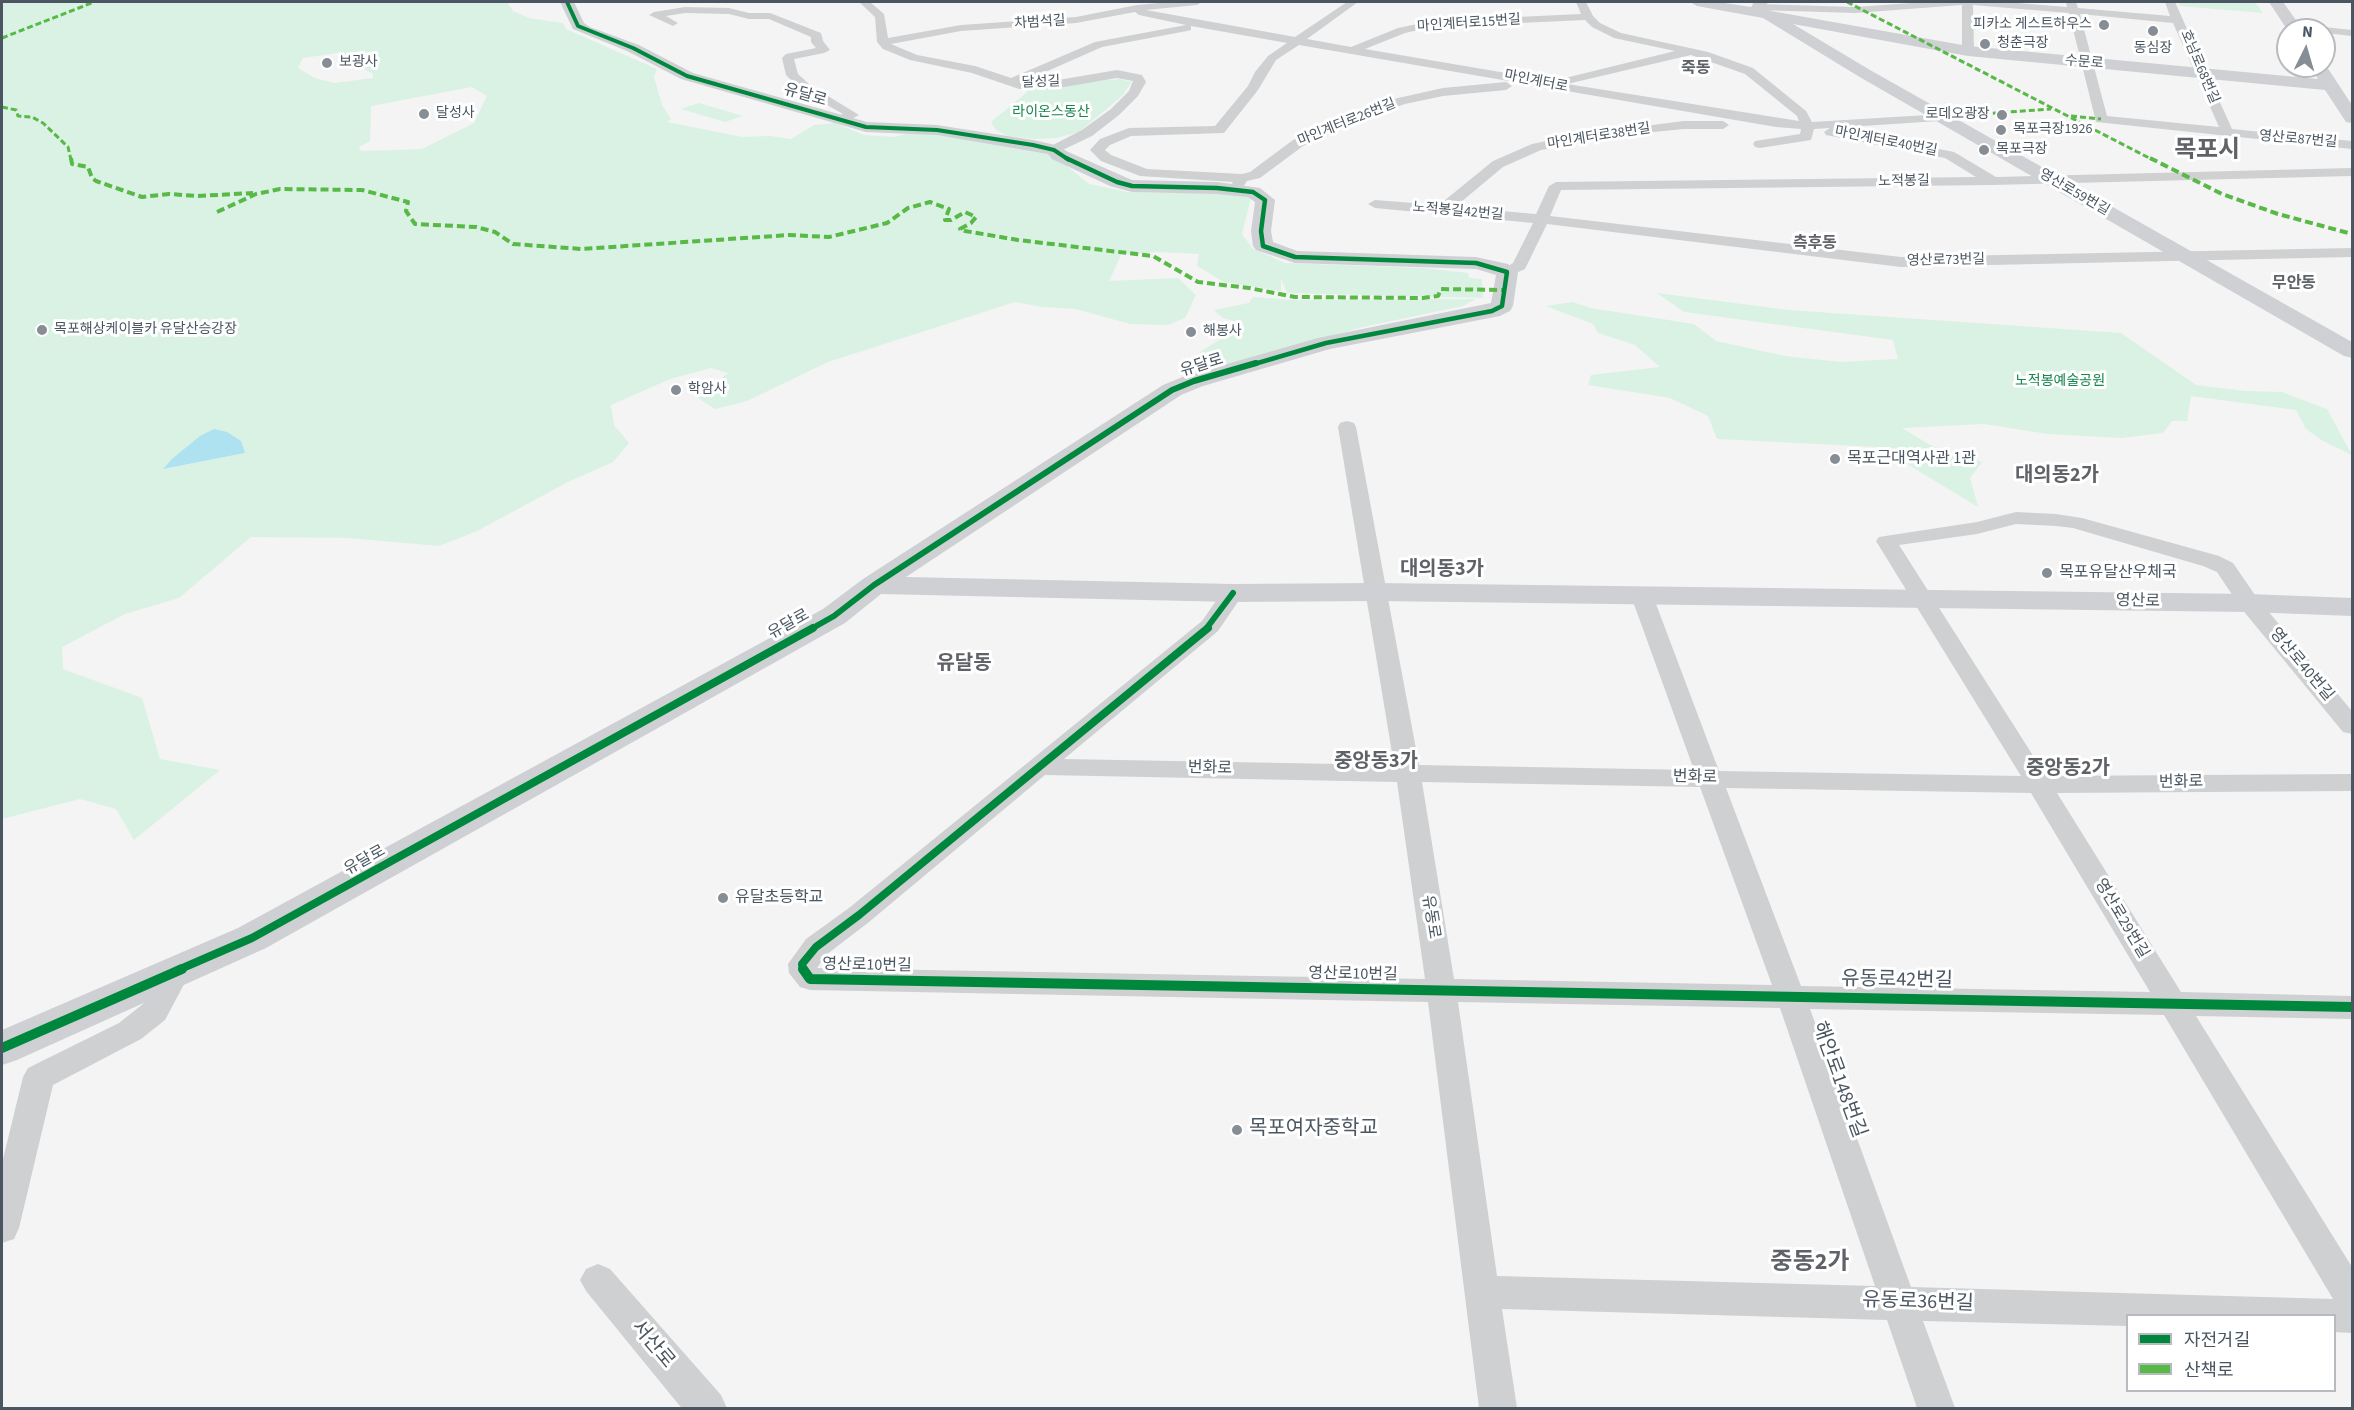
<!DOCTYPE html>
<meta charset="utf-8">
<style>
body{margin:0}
#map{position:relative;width:2354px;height:1410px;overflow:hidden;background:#f4f4f4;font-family:"Source Sans 3","Noto Sans KR",sans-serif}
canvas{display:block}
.frame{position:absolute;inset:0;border:3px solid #4a5661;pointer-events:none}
.legend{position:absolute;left:2126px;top:1314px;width:210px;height:78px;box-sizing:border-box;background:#fff;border:2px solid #b7bbc0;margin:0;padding:8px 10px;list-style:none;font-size:18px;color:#4a5661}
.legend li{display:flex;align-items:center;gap:12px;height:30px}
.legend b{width:30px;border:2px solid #b7bbc0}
.north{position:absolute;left:2276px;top:18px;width:60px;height:60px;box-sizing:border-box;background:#fff;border:2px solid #b7bbc0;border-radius:50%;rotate:5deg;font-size:16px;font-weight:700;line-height:24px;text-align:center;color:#4a5661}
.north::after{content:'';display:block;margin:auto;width:21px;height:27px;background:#868d94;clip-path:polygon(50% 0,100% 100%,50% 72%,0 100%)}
</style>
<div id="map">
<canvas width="2354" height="1410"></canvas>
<div class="frame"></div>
<ul class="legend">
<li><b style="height:8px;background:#00873e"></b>자전거길</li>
<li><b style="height:8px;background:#58b947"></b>산책로</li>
</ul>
<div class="north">N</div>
</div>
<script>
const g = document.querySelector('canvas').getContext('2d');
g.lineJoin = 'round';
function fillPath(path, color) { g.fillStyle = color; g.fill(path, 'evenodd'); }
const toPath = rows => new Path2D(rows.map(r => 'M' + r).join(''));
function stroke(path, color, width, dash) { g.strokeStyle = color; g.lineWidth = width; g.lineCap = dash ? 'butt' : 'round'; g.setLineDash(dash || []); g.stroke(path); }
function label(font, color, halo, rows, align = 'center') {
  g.font = font + ' "Source Sans 3","Noto Sans KR",sans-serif'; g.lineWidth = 6; g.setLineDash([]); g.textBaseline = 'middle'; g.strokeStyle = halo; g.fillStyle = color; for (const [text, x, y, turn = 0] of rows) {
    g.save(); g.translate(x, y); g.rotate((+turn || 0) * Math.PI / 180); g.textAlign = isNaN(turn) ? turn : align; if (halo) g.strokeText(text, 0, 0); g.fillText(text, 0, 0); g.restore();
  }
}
fillPath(toPath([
 [2,2,507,2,513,11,529,18,563,23,566,29,657,69,654,77,662,105,671,119,667,122,742,137,770,136,791,139,814,125,835,123,864,135,894,137,915,132,1035,148,1060,160,1089,184,1128,192,1240,194,1251,198,1242,234,1252,248,1285,263,1423,268,1468,273,1469,278,1482,279,1483,298,1287,293,1281,278,1281,291,1224,282,1197,266,1199,254,1157,252,1121,255,1109,281,1178,278,1196,295,1185,318,1168,325,1130,324,1076,309,1042,307,1015,302,828,362,747,401,715,409,698,398,728,373,711,368,670,379,611,405,614,425,629,443,613,462,568,482,477,531,439,546,348,538,251,537,179,598,125,614,62,647,63,669,142,698,160,759,220,770,134,840,116,809,80,799,2,819],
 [337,53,373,74,373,78,334,83,315,78,298,68,303,58],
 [472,87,487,96,474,123,422,149,361,151,359,147,370,141,371,106],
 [200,436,245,453,164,469,188,448],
 [2178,2,2255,2,2263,13,2180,6],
 [1120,79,1132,82,1122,96,1079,132,1056,138,1035,139,1008,136,996,130,991,122,1026,93,1029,88],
 [699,103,743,116,725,122,681,109],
 [1657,293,1789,310,2121,333,2196,385,2245,391,2282,392,2327,409,2352,455,2323,441,2306,429,2296,410,2191,396,2187,421,2172,421,2163,433,2121,438,2048,434,1984,424,1902,428,1932,446,1982,462,1970,478,1978,507,1879,447,1717,439,1708,416,1670,398,1588,385,1591,375,1660,367,1635,345,1598,333,1593,324,1546,306,1573,302,1590,308,1694,324,1716,341,1785,356,1841,362,1898,359,1893,340,1684,312],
 [1253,297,1294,300,1476,299,1463,306,1363,327,1210,370,1200,352,1245,324,1223,318,1214,310,1249,303]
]), '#d9f2e3');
fillPath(toPath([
 [214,429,227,432,241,441,245,453,163,469,172,459,200,436]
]), '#aee2f0');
fillPath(toPath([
 [859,2,870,2,884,14,888,38,961,25,1076,17,1137,5,1170,2,1202,2,1197,5,1146,10,1295,37,1347,2,1358,2,1307,39,1351,47,1398,28,1432,21,1581,14,1576,2,1586,2,1593,16,1600,23,1621,33,1708,52,1753,68,1806,111,1812,122,1944,114,1945,117,1944,120,1939,121,1832,128,1954,152,1996,177,2352,168,2352,176,1993,185,1561,190,1550,216,1901,257,2352,248,2352,257,1901,267,1547,224,1525,269,1507,277,1499,272,1513,263,1533,223,1375,208,1368,204,1375,200,1439,205,1493,161,1532,144,1580,134,1684,121,1723,121,1729,125,1723,129,1684,129,1643,133,1541,150,1503,167,1455,207,1536,214,1549,186,1556,182,1976,177,1945,158,1826,135,1824,132,1830,128,1814,129,1811,140,1760,148,1755,147,1753,144,1755,141,1800,134,1801,129,1776,127,1299,45,1276,60,1258,90,1224,133,1131,136,1110,145,1105,150,1111,155,1147,169,1242,174,1250,172,1293,140,1365,109,1398,98,1443,88,1506,82,1512,86,1506,90,1443,96,1405,104,1373,115,1303,146,1260,178,1247,181,1240,192,1235,193,1228,189,1233,182,1140,176,1101,161,1090,150,1100,139,1129,128,1215,126,1248,86,1255,72,1268,56,1287,43,1191,26,1191,30,1187,31,1102,47,1025,81,1058,80,1117,70,1142,75,1146,82,1138,96,1119,115,1092,136,1054,154,1049,153,1047,150,1049,147,1082,130,1111,109,1129,91,1133,81,1117,78,1058,88,1019,89,972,73,910,60,883,49,877,42,875,17,859,2],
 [1135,12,1139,15,1186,25,1095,42,1011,78,975,66,917,55,891,44,961,31,1076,23,1135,12],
 [1585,20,1592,27,1614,38,1675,51,1553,81,1365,49,1405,33,1432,27,1585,20],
 [1691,55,1745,74,1797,116,1799,121,1567,84,1691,55],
 [1926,2,2005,2,2067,7,2066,2,2076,2,2078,8,2170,16,2165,2,2175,2,2232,129,2352,141,2352,149,2096,122,2069,13,1973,5,1974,51,1968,54,1962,51,1962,5,1855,13,1758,10,1753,7,1758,4,1855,7,1926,2],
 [2080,14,2173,23,2219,127,2107,116,2080,14],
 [685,7,729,8,749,13,770,13,821,33,823,41,830,50,824,53,794,59,798,74,810,85,859,115,844,123,834,123,833,120,834,117,843,114,802,91,786,75,782,58,786,54,816,48,811,42,811,37,769,19,749,19,729,14,685,13,666,16,678,23,673,26,649,15,654,12,685,7],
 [2324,27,2352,30,2352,36,2324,33,2324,30,2318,30,2324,27],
 [1347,421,1354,423,1356,427,1419,765,1694,770,1631,596,1634,591,1642,589,1650,591,1653,596,1719,771,2021,776,1876,541,1879,537,1977,522,2016,512,2056,514,2082,518,2219,556,2233,563,2257,598,2352,711,2352,734,2343,732,2241,608,2217,572,2203,566,2073,528,2056,526,2016,524,1977,534,1899,545,2046,776,2352,774,2352,791,2057,793,2181,992,2352,996,2352,1019,2196,1016,2352,1267,2352,1333,2334,1332,2334,1316,2128,1316,2128,1326,1923,1321,1955,1408,1917,1408,1887,1320,1502,1309,1517,1408,1479,1408,1428,1002,810,990,800,987,789,973,788,964,806,939,849,908,1202,621,1225,588,1233,586,1241,588,1244,593,1218,631,1064,759,1394,765,1338,427,1340,423,1347,421],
 [1045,775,1397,782,1425,979,817,968,826,955,869,922,1045,775],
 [1422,782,1700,787,1772,985,1454,979,1422,782],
 [1726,788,2031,793,2150,992,1801,986,1726,788],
 [1458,1002,1780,1008,1875,1286,1497,1276,1458,1002],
 [1810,1009,2164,1015,2333,1299,1911,1287,1810,1009],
 [175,962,185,965,190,973,165,1020,141,1039,53,1085,19,1228,14,1239,2,1243,2,1163,23,1077,28,1068,119,1023,143,1004,165,965,175,962],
 [598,1264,610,1269,721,1395,727,1408,682,1408,679,1405,586,1291,580,1280,586,1269,598,1264]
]), '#ced0d2');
fillPath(toPath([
 [560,2,574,2,584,23,590,27,639,45,693,73,867,122,937,125,1033,140,1060,146,1066,151,1132,180,1217,182,1260,188,1275,200,1271,231,1273,242,1297,251,1476,257,1508,264,1518,272,1513,306,1510,311,1500,316,1330,349,1203,386,1181,395,906,577,1233,584,1375,583,2249,594,2352,598,2352,616,2249,612,1375,601,1233,602,881,594,845,623,266,948,17,1060,2,1065,2,1030,238,928,823,609,863,579,1163,385,1185,376,1318,338,1491,303,1496,275,1476,269,1295,263,1256,250,1253,246,1251,231,1255,202,1248,197,1217,194,1132,192,1110,186,1052,159,1048,154,937,135,866,132,681,79,627,51,573,29,560,2],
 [1690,2,1718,2,1751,7,1754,2,1768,2,1766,6,1771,11,1968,46,2318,79,2311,67,2324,66,2325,64,2352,105,2352,123,2346,122,2325,90,1968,56,1793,24,1870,70,2352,342,2352,358,2344,356,1858,76,1763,18,1697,6,1690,2],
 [2269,2,2283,2,2303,30,2288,31,2269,2]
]), '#ced0d4');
stroke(toPath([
 [1847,2,2153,160],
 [2,38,94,2],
 [2,107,16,110,18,116,32,117,43,123,68,147,71,160],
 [2071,116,2101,119],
 [1939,117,2051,109]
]), '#58b947', 3, [6, 3]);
stroke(toPath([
 [71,158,72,164,88,167,92,178,96,181,142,197,169,194,198,196,253,193],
 [2150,158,2222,194,2278,214,2352,234],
 [217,212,256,194,280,189,362,190,408,202,406,211,415,224,476,227,495,232,513,244,582,249,789,235,829,237,887,223,908,208,930,202,949,209,945,220,951,220,965,212,976,217,971,223,960,229,965,231,1018,240,1153,256,1198,282,1249,288,1295,297,1423,298,1438,296,1441,289,1505,290]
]), '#58b947', 4, [8, 4]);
stroke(toPath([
 [567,2,578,26,633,48,687,76,866,127,937,130,1033,145,1054,150,1069,160]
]), '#00873e', 4);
stroke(toPath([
 [1066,158,1117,182,1132,186,1217,188,1253,192,1265,200,1261,231,1263,246,1295,257,1476,263,1507,272,1502,306,1492,311,1326,343,1251,365]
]), '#00873e', 4.5);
stroke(toPath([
 [811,629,834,616,874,585,1172,390,1194,381,1256,363],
 [1206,629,1233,593]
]), '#00873e', 6);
stroke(toPath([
 [178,970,252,938,813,628],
 [803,970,802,964,816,947,859,915,1208,628]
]), '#00873e', 8);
stroke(toPath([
 [803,969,810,979,2352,1007],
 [2,1048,182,969]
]), '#00873e', 10);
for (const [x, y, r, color] of [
 [2104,25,6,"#868d94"],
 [2153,31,6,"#868d94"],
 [1985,44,6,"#868d94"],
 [327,63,6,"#868d94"],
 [424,114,6,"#868d94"],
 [2002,115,6,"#868d94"],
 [2001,130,6,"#868d94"],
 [1984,150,6,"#868d94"],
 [42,330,6,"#868d94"],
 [1191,332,6,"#868d94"],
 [676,390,6,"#868d94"],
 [1835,459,6,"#868d94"],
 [2047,573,6,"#868d94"],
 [723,898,6,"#868d94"],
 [1237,1130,6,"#868d94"]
]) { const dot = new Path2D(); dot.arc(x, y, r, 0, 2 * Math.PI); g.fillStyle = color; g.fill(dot); stroke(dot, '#fff', 2); }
label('14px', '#4a5661', '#fff', [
 ["차범석길",1040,23,-4],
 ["마인계터로15번길",1469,24,-4],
 ["수문로",2084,63,5],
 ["호남로68번길",2199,67,67],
 ["마인계터로",1536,82,11],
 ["달성길",1041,83,-2],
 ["마인계터로26번길",1347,123,-22],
 ["마인계터로38번길",1599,137,-9],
 ["영산로87번길",2298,140,5],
 ["마인계터로40번길",1886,142,11],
 ["노적봉길",1904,182,-1],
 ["영산로59번길",2074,193,30],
 ["노적봉길42번길",1458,212,5],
 ["영산로73번길",1946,261,-1]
]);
label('14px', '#4a5661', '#fff', [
 ["피카소 게스트하우스",2092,25,"right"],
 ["청춘극장",1997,44],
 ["동심장",2153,49,"center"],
 ["보광사",339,63],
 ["달성사",436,114],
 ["로데오광장",1990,115,"right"],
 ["목포극장1926",2013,130],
 ["목포극장",1996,150],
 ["목포해상케이블카 유달산승강장",54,330],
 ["해봉사",1203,332],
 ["학암사",688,390]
], 'left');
label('14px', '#17864f', '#fff', [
 ["라이온스동산",1051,113],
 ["노적봉예술공원",2060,382]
]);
label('bold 16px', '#5f6368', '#fff', [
 ["죽동",1696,69],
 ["측후동",1815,244],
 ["무안동",2294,284]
]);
label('16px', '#4a5661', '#fff', [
 ["유달로",805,96,16],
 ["유달로",1202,366,-17],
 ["영산로",2138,602,1],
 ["유달로",789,625,-29],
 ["영산로40번길",2301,665,50],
 ["번화로",1210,769,1],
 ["번화로",1695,778,1],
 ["번화로",2181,783,-1],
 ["유달로",365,861,-29],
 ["유동로",1430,917,81],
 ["영산로29번길",2121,919,59],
 ["영산로10번길",867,966,1],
 ["영산로10번길",1353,975,1]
]);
label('16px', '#4a5661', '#fff', [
 ["목포근대역사관 1관",1847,459],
 ["목포유달산우체국",2059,573],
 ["유달초등학교",735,898]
], 'left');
label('bold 20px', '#5f6368', '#fff', [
 ["대의동2가",2057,477],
 ["대의동3가",1442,571],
 ["유달동",964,665],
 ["중앙동3가",1376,763],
 ["중앙동2가",2068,770]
]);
label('20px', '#4a5661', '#fff', [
 ["유동로42번길",1897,981,1],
 ["해안로148번길",1838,1080,70],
 ["유동로36번길",1918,1303,2],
 ["서산로",652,1345,50]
]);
label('20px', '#4a5661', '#fff', [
 ["목포여자중학교",1249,1130]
], 'left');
label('bold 24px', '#5f6368', '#fff', [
 ["목포시",2207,152]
]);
label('bold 24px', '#5f6368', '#fff', [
 ["중동2가",1810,1264]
]);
</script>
